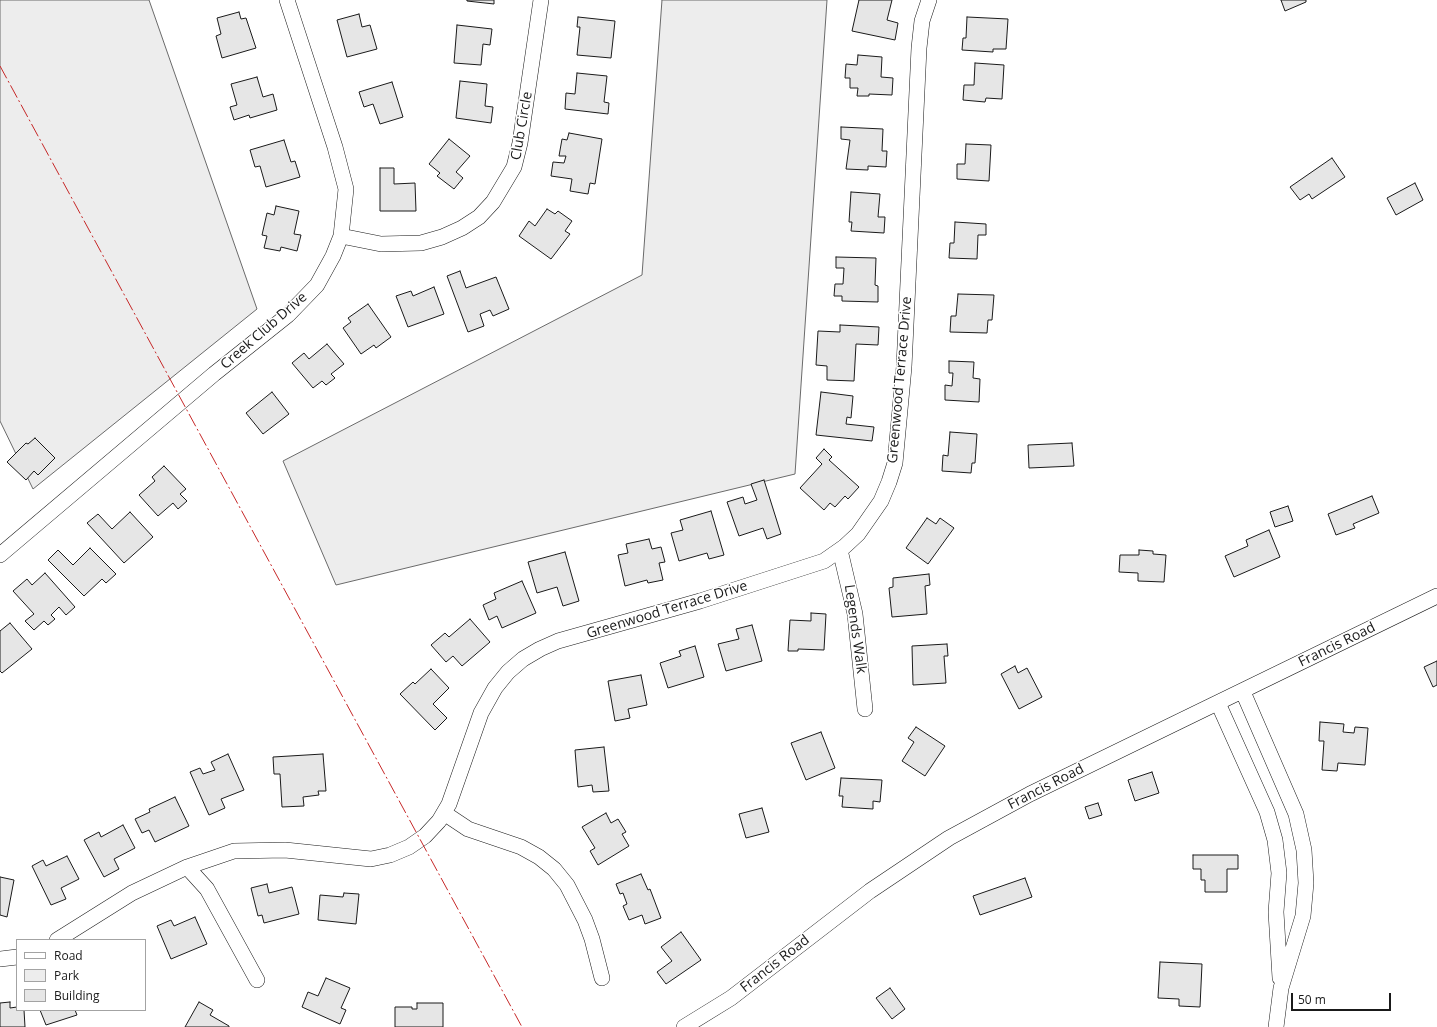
<!DOCTYPE html>
<style>
body{margin:0}
#map{position:relative;width:1437px;height:1027px;overflow:hidden;background:#fff;font-family:"Open Sans",sans-serif}
canvas{display:block}
.legend{position:absolute;left:16px;top:939px;width:130px;height:72px;box-sizing:border-box;background:#fff;border:1px solid #a3a3a3;margin:0;padding:5px 7px;list-style:none;font-size:12px;color:#1a1a1a}
.legend li{display:flex;align-items:center;gap:8px;height:20px}
.legend b{width:20px;border:1px solid #a3a3a3}
.scale{position:absolute;left:1291px;top:993px;width:100px;height:18px;box-sizing:border-box;border:2px solid #1a1a1a;border-top:0;padding-left:5px;font-size:12px;line-height:14px;white-space:nowrap;color:#1a1a1a;-webkit-text-stroke:3px #fff;paint-order:stroke}
</style>
<div id="map">
<canvas width="1437" height="1027"></canvas>
<ul class="legend">
<li><b style="height:5px;background:#fff"></b>Road</li>
<li><b style="height:11px;background:#ededed"></b>Park</li>
<li><b style="height:11px;background:#e6e6e6"></b>Building</li>
</ul>
<div class="scale">50 m</div>
</div>
<script>
const g = document.querySelector('canvas').getContext('2d');
g.lineJoin = 'round';
function fillPath(path, color) { g.fillStyle = color; g.fill(path, 'evenodd'); }
const toPath = rows => new Path2D(rows.map(r => 'M' + r).join(''));
function stroke(path, color, width, dash) { g.strokeStyle = color; g.lineWidth = width; g.lineCap = dash ? 'butt' : 'round'; g.setLineDash(dash || []); g.stroke(path); }
function label(font, color, halo, rows, align = 'center') {
  g.font = font + ' "Open Sans",sans-serif'; g.lineWidth = 3; g.setLineDash([]); g.textBaseline = 'middle'; g.strokeStyle = halo; g.fillStyle = color; for (const [text, x, y, turn = 0] of rows) {
    g.save(); g.translate(x, y); g.rotate((+turn || 0) * Math.PI / 180); g.textAlign = isNaN(turn) ? turn : align; if (halo) g.strokeText(text, 0, 0); g.fillText(text, 0, 0); g.restore();
  }
}
const green = toPath([
 [0,0,149,0,257,309,33,489,0,421,0,0],
 [662,0,827,0,795,474,336,585,283,461,642,275,662,0]
]);
fillPath(green, '#ededed');
stroke(green, '#6a6a6a', 1);
const building = toPath([
 [467,0,494,0,494,4,467,1,467,0],
 [859,0,892,0,887,20,898,23,895,40,852,31,859,0],
 [1281,0,1306,0,1306,2,1285,11,1281,0],
 [239,12,241,19,246,18,256,48,222,58,216,36,221,34,217,18,239,12],
 [359,14,362,27,370,25,377,49,347,57,337,20,359,14],
 [578,17,615,21,611,58,577,55,580,27,577,27,578,17],
 [967,17,1008,19,1006,49,993,49,993,52,962,50,963,38,966,38,967,17],
 [457,25,492,29,490,45,483,44,481,65,454,63,457,25],
 [858,55,882,57,881,77,893,78,892,95,869,94,869,96,857,96,858,88,850,88,850,78,845,78,846,64,857,65,858,55],
 [975,63,1004,65,1002,99,986,98,985,102,963,100,964,85,974,85,975,63],
 [577,73,607,76,604,102,609,103,608,114,565,109,566,93,575,94,577,73],
 [257,77,263,97,273,94,277,110,250,118,249,115,234,120,230,107,237,105,231,84,257,77],
 [460,81,487,84,485,106,493,107,491,123,456,118,460,81],
 [392,82,403,117,380,124,373,104,364,107,359,92,392,82],
 [841,127,883,129,882,151,887,151,886,167,868,166,868,170,846,169,850,140,841,139,841,127],
 [569,133,602,139,595,184,590,183,588,194,570,191,572,179,551,176,553,162,564,163,566,156,559,156,562,139,567,140,569,133],
 [449,139,470,156,456,172,463,178,454,189,437,176,440,173,429,164,449,139],
 [284,140,291,162,295,161,300,177,266,187,260,166,255,167,250,150,284,140],
 [966,144,991,145,989,181,957,179,957,164,965,164,966,144],
 [1332,158,1345,177,1312,199,1309,194,1300,200,1290,187,1332,158],
 [380,168,394,168,394,184,415,183,416,211,380,211,380,168],
 [1415,183,1423,200,1396,215,1387,198,1415,183],
 [851,192,880,194,878,217,885,217,884,233,851,231,852,222,849,222,851,192],
 [276,206,299,211,294,234,301,235,297,251,281,247,280,251,264,248,267,236,262,235,267,213,274,215,276,206],
 [547,209,555,214,558,211,572,221,565,231,570,234,551,259,519,236,529,221,535,226,547,209],
 [955,222,986,224,986,235,978,235,977,259,949,258,950,243,954,243,955,222],
 [836,257,876,258,875,285,878,286,878,302,842,301,842,296,834,296,835,284,843,284,844,268,836,268,836,257],
 [460,271,466,288,496,277,509,309,493,316,490,310,480,314,484,326,468,332,447,276,460,271],
 [434,287,444,314,408,327,396,296,411,291,413,296,434,287],
 [958,294,994,295,992,320,988,320,987,333,950,332,951,316,956,316,958,294],
 [368,304,391,337,376,348,374,345,361,354,343,328,351,322,348,318,368,304],
 [840,325,879,327,878,345,856,344,854,381,827,380,827,366,816,365,818,331,840,332,840,325],
 [327,344,344,364,331,374,335,378,326,385,322,381,313,388,292,363,304,353,309,359,327,344],
 [949,361,974,362,973,378,980,379,979,402,945,400,945,385,952,386,953,373,949,373,949,361],
 [272,392,289,414,263,434,246,413,272,392],
 [821,392,853,396,851,418,847,417,846,424,874,427,872,441,816,435,821,392],
 [950,432,977,434,975,463,972,463,971,473,942,471,943,455,948,456,950,432],
 [35,438,55,458,38,475,34,471,26,480,7,462,26,443,28,444,35,438],
 [1072,443,1074,466,1029,468,1028,445,1072,443],
 [824,449,832,457,829,460,859,487,848,499,845,496,835,507,830,503,824,510,800,488,822,464,816,458,824,449],
 [164,466,186,489,180,494,187,501,178,509,173,503,158,516,139,495,155,481,152,477,164,466],
 [764,480,781,534,767,539,763,528,739,536,727,502,743,497,745,504,757,500,751,484,764,480],
 [1372,496,1379,513,1353,524,1355,528,1336,535,1328,514,1372,496],
 [1288,506,1293,521,1275,527,1270,512,1288,506],
 [711,511,724,555,709,559,707,553,679,561,671,533,683,530,680,520,711,511],
 [130,512,153,537,124,563,87,523,98,514,112,529,130,512],
 [927,518,936,524,940,518,954,528,928,564,906,548,927,518],
 [1269,530,1280,557,1234,577,1225,556,1248,546,1246,540,1269,530],
 [649,539,652,549,661,547,665,562,659,563,663,580,648,583,647,580,625,586,618,555,628,553,626,544,649,539],
 [90,548,116,574,106,583,102,579,84,596,48,560,58,550,73,565,90,548],
 [1139,550,1153,551,1153,554,1166,555,1164,582,1138,581,1138,573,1119,572,1120,555,1139,555,1139,550],
 [565,552,579,601,563,606,557,587,537,593,528,562,565,552],
 [45,573,75,607,66,615,59,607,51,615,55,619,48,625,44,621,34,630,25,621,34,614,13,591,27,579,32,585,45,573],
 [929,574,930,585,925,586,927,614,892,617,889,588,893,587,893,578,929,574],
 [522,581,536,613,502,628,497,616,489,620,483,605,496,599,494,593,522,581],
 [811,613,826,614,824,650,798,649,798,651,788,651,790,620,811,621,811,613],
 [470,619,490,642,462,666,453,656,446,662,431,645,445,633,449,637,470,619],
 [10,623,32,649,2,673,0,671,0,631,10,623],
 [752,625,762,661,726,671,718,644,739,639,736,629,752,625],
 [947,644,948,656,944,656,946,683,913,685,912,646,947,644],
 [695,646,704,677,668,688,660,663,681,656,679,651,695,646],
 [1437,661,1437,685,1433,687,1424,667,1437,661],
 [1015,666,1018,673,1027,668,1042,697,1019,709,1001,674,1015,666],
 [431,669,449,688,433,704,447,718,435,730,400,694,413,682,415,684,431,669],
 [641,675,647,705,628,709,630,718,615,721,608,681,641,675],
 [1320,722,1344,724,1343,732,1354,733,1355,727,1368,728,1365,765,1338,763,1337,771,1322,770,1324,741,1319,741,1320,722],
 [916,727,945,746,925,776,902,761,914,742,908,738,916,727],
 [821,732,835,768,806,780,791,743,821,732],
 [604,747,609,791,593,792,592,785,578,787,575,750,604,747],
 [228,754,244,790,221,799,225,808,209,815,190,772,200,768,203,774,215,770,211,762,228,754],
 [323,754,326,791,318,791,319,795,303,797,304,806,282,807,280,774,274,774,273,757,323,754],
 [1152,772,1159,793,1135,801,1128,780,1152,772],
 [841,778,882,780,880,802,873,801,873,809,842,807,843,796,839,796,841,778],
 [175,797,189,826,155,842,149,830,142,833,135,819,150,812,149,809,175,797],
 [1098,803,1102,815,1089,819,1085,807,1098,803],
 [762,808,769,832,746,838,739,814,762,808],
 [606,813,611,823,618,819,626,832,622,834,629,846,598,865,590,851,595,848,582,827,606,813],
 [123,825,135,848,114,859,119,869,104,877,84,840,99,832,101,837,123,825],
 [1193,855,1238,855,1238,869,1227,869,1227,892,1205,892,1205,880,1201,880,1201,869,1193,869,1193,855],
 [67,856,79,879,61,888,66,899,51,905,32,866,43,860,46,866,67,856],
 [641,874,648,890,650,889,661,918,645,924,642,915,629,920,623,906,627,904,623,893,620,894,616,884,641,874],
 [0,877,14,880,7,917,0,915,0,877],
 [1025,878,1032,897,980,915,973,896,1025,878],
 [267,884,269,893,292,887,299,914,264,923,262,915,258,916,251,888,267,884],
 [344,893,359,894,356,924,318,920,320,895,343,897,344,893],
 [195,917,207,944,171,959,157,926,171,920,174,926,195,917],
 [681,932,701,960,666,984,657,972,672,961,661,947,681,932],
 [1160,962,1202,964,1200,1007,1179,1006,1179,999,1158,998,1160,962],
 [326,978,350,988,341,1008,346,1010,340,1024,302,1007,308,992,318,996,326,978],
 [890,988,905,1009,892,1019,876,998,890,988],
 [10,1002,10,1008,17,1007,17,1010,24,1010,25,1027,0,1027,0,1003,10,1002],
 [199,1002,213,1010,210,1015,229,1026,229,1027,185,1027,199,1002],
 [417,1003,443,1003,443,1027,395,1027,395,1007,412,1007,412,1009,417,1009,417,1003],
 [40,1010,75,1010,77,1015,46,1025,40,1010]
]);
fillPath(building, '#e6e6e6');
stroke(building, '#1a1a1a', 1);
const minor = toPath([
 [341,236,381,244,421,243,442,237,462,228,479,217,493,202,514,167,520,143,541,0],
 [840,550,855,614,865,709],
 [0,555,214,374,288,315,317,285,333,256,341,236,346,189,335,147,287,0],
 [1243,692,1296,814,1304,850,1306,883,1303,916,1281,988,1276,1027],
 [1218,703,1267,812,1275,840,1279,873,1276,912,1280,978],
 [444,813,468,829,521,847,539,857,554,869,567,885,585,920,592,939,602,978],
 [187,867,207,889,257,980],
 [57,940,132,893,187,867,234,851,285,850,371,859,390,855,409,847,425,836,439,821,449,804,481,713,495,688,508,672,523,659,540,649,558,641,700,601,824,561,844,547,858,534,881,501,889,482,895,463,904,367,919,48,922,21,929,0],
 [0,959,17,957],
 [684,1027,731,998,870,891,949,838,1030,794,1437,596]
]);
stroke(minor, '#1a1a1a', 16);
stroke(minor, '#fff', 15);
stroke(toPath([
 [0,66,522,1027]
]), '#c62828', 1, [14, 3, 2, 3]);
label('14px', '#1a1a1a', '#fff', [
 ["Club Circle",522,126,-80],
 ["Creek Club Drive",264,331,-41],
 ["Greenwood Terrace Drive",900,380,-85],
 ["Greenwood Terrace Drive",667,610,-17],
 ["Legends Walk",855,629,82],
 ["Francis Road",1337,645,-26],
 ["Francis Road",1046,787,-27],
 ["Francis Road",775,964,-38]
]);
</script>
